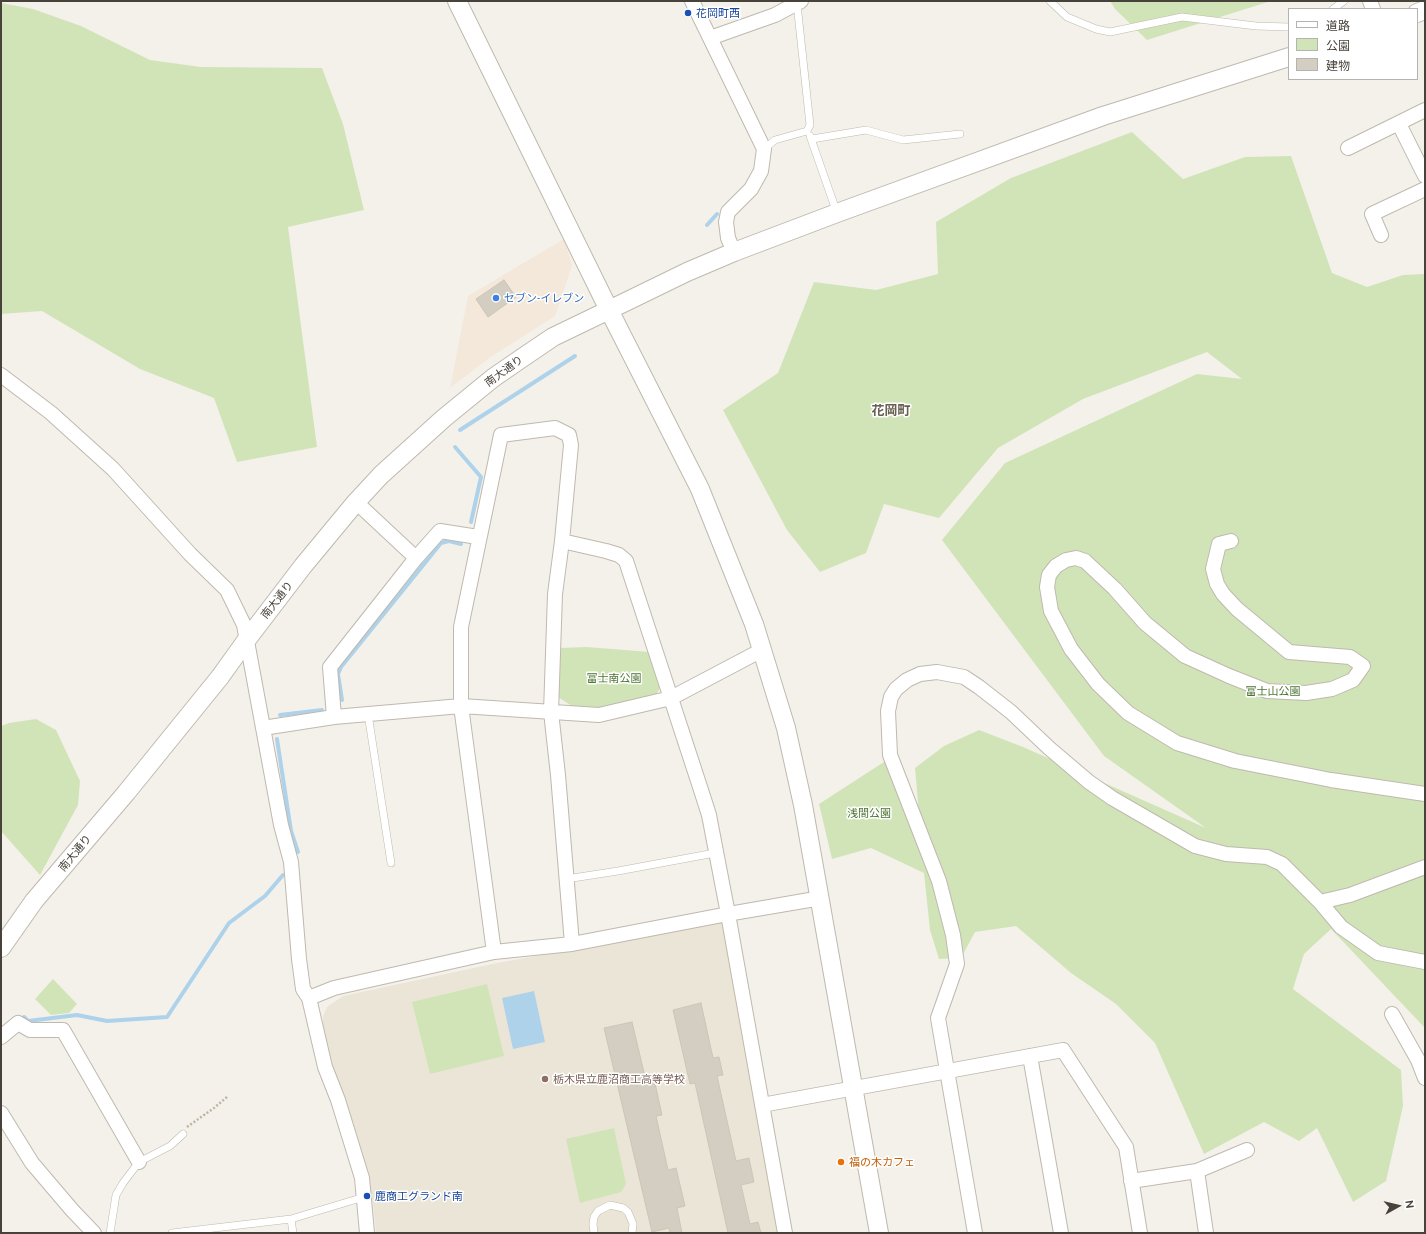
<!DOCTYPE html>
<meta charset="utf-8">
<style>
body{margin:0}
#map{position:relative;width:1426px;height:1234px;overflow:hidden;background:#f4f1eb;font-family:Ubuntu,"Noto Sans JP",sans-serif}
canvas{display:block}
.frame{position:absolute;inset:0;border:2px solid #47423a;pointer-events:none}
.legend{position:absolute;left:1288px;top:8px;width:130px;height:72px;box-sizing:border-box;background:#fff;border:1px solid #b5b3b0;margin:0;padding:5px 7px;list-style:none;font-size:12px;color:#47423a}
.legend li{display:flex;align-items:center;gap:8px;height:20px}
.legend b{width:20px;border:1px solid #b5b3b0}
.north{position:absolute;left:1378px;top:1186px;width:40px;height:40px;-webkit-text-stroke:3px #fff;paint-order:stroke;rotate:82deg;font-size:11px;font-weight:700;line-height:16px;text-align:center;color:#47423a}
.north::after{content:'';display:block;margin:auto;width:14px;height:18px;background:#47423a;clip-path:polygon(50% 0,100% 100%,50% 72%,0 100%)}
</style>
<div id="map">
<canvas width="1426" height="1234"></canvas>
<div class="frame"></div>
<ul class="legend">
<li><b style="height:5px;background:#fff"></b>道路</li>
<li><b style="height:11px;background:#d1e4b8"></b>公園</li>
<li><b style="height:11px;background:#d4cdc2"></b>建物</li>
</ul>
<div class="north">N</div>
</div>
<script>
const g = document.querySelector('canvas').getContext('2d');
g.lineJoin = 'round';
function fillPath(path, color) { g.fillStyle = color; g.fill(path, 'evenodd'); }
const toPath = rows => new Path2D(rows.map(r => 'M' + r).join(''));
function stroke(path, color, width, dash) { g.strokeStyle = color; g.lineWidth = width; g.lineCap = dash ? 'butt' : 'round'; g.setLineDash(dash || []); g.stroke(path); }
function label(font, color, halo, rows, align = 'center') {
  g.font = font + ' Ubuntu,"Noto Sans JP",sans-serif'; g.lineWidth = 3; g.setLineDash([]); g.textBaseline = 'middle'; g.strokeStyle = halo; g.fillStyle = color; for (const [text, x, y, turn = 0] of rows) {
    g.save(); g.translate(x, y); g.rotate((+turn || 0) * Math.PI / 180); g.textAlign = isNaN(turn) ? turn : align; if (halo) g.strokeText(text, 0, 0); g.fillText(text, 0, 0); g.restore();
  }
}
fillPath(toPath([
 [564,239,572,265,555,316,489,358,450,388,468,296]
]), '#f3e8d9');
fillPath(toPath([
 [723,919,779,1233,376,1233,373,1204,368,1177,347,1105,328,1053,323,1026,323,1016,327,1007,343,996,497,963,598,945]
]), '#ebe5d7');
fillPath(toPath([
 [1110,1,1271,1,1147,40,1115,9],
 [1,3,33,9,81,26,150,60,201,67,322,68,343,124,364,210,288,227,317,447,237,462,214,398,140,369,42,311,1,314],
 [1132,132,1183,179,1245,157,1291,156,1332,273,1367,287,1403,275,1425,274,1425,1028,1331,929,1304,954,1293,989,1401,1070,1403,1106,1386,1181,1353,1202,1317,1128,1299,1141,1264,1122,1204,1154,1155,1043,1116,1004,1071,973,1016,926,975,932,961,958,939,959,930,930,924,873,871,848,832,859,819,804,887,760,923,860,915,768,944,746,979,730,1023,747,1206,828,1104,756,942,540,1005,463,1197,374,1242,379,1207,352,1083,399,998,448,939,518,884,504,866,553,820,572,787,530,723,410,778,373,814,282,876,290,938,274,936,222,1011,178],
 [587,647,650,652,661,686,656,695,605,709,572,706,558,697,559,648],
 [36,719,56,730,80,781,78,805,40,875,1,831,1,726,9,723],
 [53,979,77,1004,69,1013,51,1015,35,999],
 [487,984,504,1056,430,1074,412,1002],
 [614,1128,626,1184,621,1192,580,1203,566,1139]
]), '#d1e4b8');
fillPath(toPath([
 [534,991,545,1042,513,1049,502,998]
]), '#aed2ea');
stroke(toPath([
 [707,225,717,214],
 [460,430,575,356],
 [455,447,481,477,471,522],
 [342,700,338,674,341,667,441,543,449,541,461,544],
 [280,715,322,710],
 [277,739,291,831,298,852],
 [24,1017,28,1021,77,1015,107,1021,167,1017,229,923,265,896,283,875]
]), '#aed2ea', 4);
const building = toPath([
 [504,280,516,297,488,317,476,299,504,280],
 [701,1003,713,1058,719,1057,723,1075,717,1076,736,1161,749,1158,754,1182,741,1185,750,1224,758,1222,761,1233,728,1233,695,1083,690,1084,673,1010,701,1003],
 [632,1022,646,1081,654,1079,662,1115,656,1116,668,1170,676,1168,685,1206,677,1208,682,1233,670,1233,669,1228,652,1232,604,1028,632,1022]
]);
fillPath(building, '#d4cdc2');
stroke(building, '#cfc5b5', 1);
const service = toPath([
 [1050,1,1067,17,1096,29,1110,32,1182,17,1256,26,1289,27],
 [1333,9,1344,1],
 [810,136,837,213],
 [812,139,866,130,903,140,960,134],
 [764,149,775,140,807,131,810,125,797,4],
 [368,714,391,863],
 [566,879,618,871,715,853],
 [291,1219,293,1233],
 [110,1233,116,1195,123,1183,139,1162,170,1146,183,1134],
 [172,1233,291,1219,364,1197],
 [594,1233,593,1224,594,1217,598,1211,610,1205,623,1208,628,1212,633,1224,632,1233]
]);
const minor = toPath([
 [692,1,764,149,761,171,751,189,728,212,726,222,728,238,734,252],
 [1370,1,1373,9],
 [710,38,775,15,801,1],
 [1399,124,1425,176],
 [1348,148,1425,110],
 [1381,235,1372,214,1425,189],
 [1,375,51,413,113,469,190,554,227,590,244,625,281,825,291,862,299,959,303,989,309,998],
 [356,502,416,558],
 [562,541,606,551,619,555,626,561,701,790,709,815,728,914,785,1233],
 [1231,541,1219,544,1213,569,1217,584,1223,594,1237,609,1289,652,1350,657,1363,666,1353,680,1332,689,1306,693,1267,691,1229,676,1185,656,1145,623,1115,589,1085,561,1076,558,1066,560,1056,566,1049,575,1047,587,1051,611,1071,649,1098,684,1128,713,1177,743,1235,761,1331,780,1425,794],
 [334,717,330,667,416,558,440,531,478,537],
 [263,728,334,717,461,706,599,715,671,698,762,650],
 [1320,902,1350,895,1425,867],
 [494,952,461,706,461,627,501,435,555,428,569,435,571,445,562,541,555,594,551,712,558,775,572,944],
 [1392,1014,1418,1060,1425,1078],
 [1,1037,18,1023,30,1030,63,1030,139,1162],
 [1030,1056,1061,1233],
 [762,1105,1063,1050,1126,1147,1140,1233],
 [1,1113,32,1163,72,1210,94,1233],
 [1197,1171,1206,1233],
 [1131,1181,1197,1171,1247,1150],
 [367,1233,362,1178,338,1100,325,1067,309,998,334,988,494,952,572,944,728,914,821,898],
 [975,1233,938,1018,957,964,953,935,939,881,890,755,888,711,891,697,896,689,907,680,920,674,937,672,964,677,979,687,1011,712,1049,748,1089,782,1112,798,1195,846,1226,854,1267,857,1282,864,1320,902,1341,927,1378,953,1425,962]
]);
const tertiary = toPath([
 [457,1,609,310,700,489,754,624,786,728,803,805,879,1233],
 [1417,13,1425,10],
 [1,948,34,901,126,793,220,677,248,638,303,566,356,502,381,475,444,418,493,378,522,358,553,337,609,310,687,272,734,252,837,213,1103,116,1289,57]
]);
stroke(service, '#bfb9ae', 8);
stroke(minor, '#bfb9ae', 16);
stroke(tertiary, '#bfb9ae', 20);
stroke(toPath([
 [187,1127,214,1108,227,1097]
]), '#bfb4a1', 2.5, [2, 2]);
stroke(service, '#fff', 7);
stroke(minor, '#fff', 14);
stroke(tertiary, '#fff', 18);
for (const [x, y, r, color] of [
 [688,13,4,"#1a4fb4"],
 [496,298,4,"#3f7fe0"],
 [545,1079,4,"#8d6e63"],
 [841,1162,4,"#e8710a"],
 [367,1196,4,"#1a4fb4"]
]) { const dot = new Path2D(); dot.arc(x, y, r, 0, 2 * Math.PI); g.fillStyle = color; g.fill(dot); stroke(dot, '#fff', 1.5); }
label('11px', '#164399', '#fff', [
 ["花岡町西",696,13],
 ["鹿商工グランド南",375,1196]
], 'left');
label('11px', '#366cbe', '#fff', [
 ["セブン-イレブン",504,298]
], 'left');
label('11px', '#47423a', '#fff', [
 ["南大通り",504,371,-36],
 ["南大通り",277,600,-52],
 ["南大通り",75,853,-50]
]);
label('11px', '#4c7432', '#fff', [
 ["富士南公園",614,678],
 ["富士山公園",1273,691],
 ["浅間公園",869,813]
]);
label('11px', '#785e54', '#fff', [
 ["栃木県立鹿沼商工高等学校",553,1079]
], 'left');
label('11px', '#c56008', '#fff', [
 ["福の木カフェ",849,1162]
], 'left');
label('bold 13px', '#696052', '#fff', [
 ["花岡町",891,411]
]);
</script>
